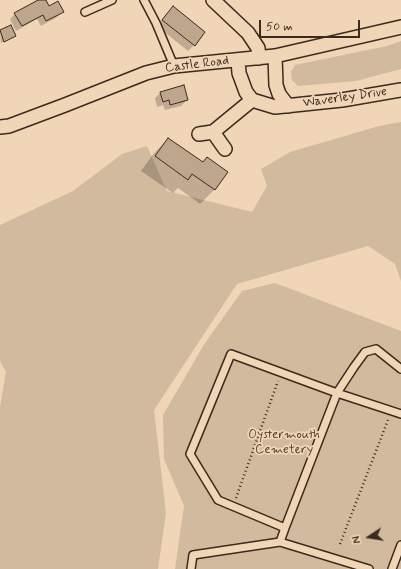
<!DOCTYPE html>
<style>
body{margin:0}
#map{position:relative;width:401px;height:569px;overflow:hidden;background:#f0d6b7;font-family:Mynerve,sans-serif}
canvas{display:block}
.north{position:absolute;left:349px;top:517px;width:40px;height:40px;-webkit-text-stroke:3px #f0d6b7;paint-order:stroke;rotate:258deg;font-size:11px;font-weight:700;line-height:16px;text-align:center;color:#3b2a1e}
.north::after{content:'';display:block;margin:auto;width:14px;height:18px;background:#3b2a1e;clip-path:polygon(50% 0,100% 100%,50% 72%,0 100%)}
.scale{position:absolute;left:259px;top:20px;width:101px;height:18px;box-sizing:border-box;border:2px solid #3b2a1e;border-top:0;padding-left:5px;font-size:12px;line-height:14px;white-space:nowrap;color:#3b2a1e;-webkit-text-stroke:3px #f0d6b7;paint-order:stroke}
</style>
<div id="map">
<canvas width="401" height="569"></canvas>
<div class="north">N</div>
<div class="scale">50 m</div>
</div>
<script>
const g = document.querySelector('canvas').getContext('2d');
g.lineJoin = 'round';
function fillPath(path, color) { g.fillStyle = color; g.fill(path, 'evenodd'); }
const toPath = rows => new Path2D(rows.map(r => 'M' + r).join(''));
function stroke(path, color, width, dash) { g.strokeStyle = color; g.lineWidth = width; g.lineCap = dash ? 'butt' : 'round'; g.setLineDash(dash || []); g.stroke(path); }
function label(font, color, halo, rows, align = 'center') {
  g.font = font + ' Mynerve,sans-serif'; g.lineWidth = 3.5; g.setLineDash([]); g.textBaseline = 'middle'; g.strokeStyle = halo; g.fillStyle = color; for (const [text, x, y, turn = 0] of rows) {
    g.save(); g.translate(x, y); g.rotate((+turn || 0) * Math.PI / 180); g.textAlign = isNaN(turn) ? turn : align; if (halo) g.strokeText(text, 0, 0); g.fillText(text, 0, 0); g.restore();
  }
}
fillPath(toPath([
 [401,41,401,69,356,81,298,86,292,80,291,72,295,65,387,46],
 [401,122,401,281,395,264,368,246,237,284,154,410,166,513,158,569,0,569,0,407,6,372,0,361,0,225,73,191,122,154,147,146,167,191,252,212,267,186,261,169,290,152,379,126],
 [275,283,401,331,401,569,175,569,184,506,164,459,163,415,205,343,242,291]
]), '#d2ba9e');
fillPath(toPath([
 [40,0,44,0,48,7,62,12,57,17,41,26,37,19,16,31,10,19,15,14],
 [167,13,194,45,188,51,157,26],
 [11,26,15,36,1,43,0,31],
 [160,93,187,100,181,106,165,110,163,105,157,107,155,98],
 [168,139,202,163,226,172,214,190,200,204,178,188,173,193,141,171,154,153]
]), '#0003');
const building = toPath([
 [38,0,46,0,49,6,58,1,64,12,46,21,43,15,22,26,14,13,38,0],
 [173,6,205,32,195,46,162,20,173,6],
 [11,25,16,36,4,42,0,30,11,25],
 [184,85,188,100,170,105,169,100,163,102,160,92,184,85],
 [168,138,203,162,207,157,228,172,215,190,192,174,188,180,155,156,168,138]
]);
fillPath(building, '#bea68c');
stroke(building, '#3b2a1e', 1);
const service = toPath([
 [144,0,156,23,174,66],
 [85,12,112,0],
 [401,369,376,349,365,352,354,367,337,393,285,528,218,500,190,454,231,354,337,393,401,414],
 [280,542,285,528],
 [191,569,193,555,280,542,369,569],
 [392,569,401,545]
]);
const minor = toPath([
 [213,0,248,33,258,48,259,58],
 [275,56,276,85,279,94,288,106],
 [238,60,239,73,246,92,252,100,275,107,342,100,401,90],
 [0,127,9,126,65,105,146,73,174,66,275,56,401,27],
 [213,132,225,149],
 [199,134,213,132,252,100]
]);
stroke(service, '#3b2a1e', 10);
stroke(minor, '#3b2a1e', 16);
stroke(toPath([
 [236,498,278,381],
 [340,544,388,420]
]), '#3b2a1e', 2.5, [1, 3]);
stroke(service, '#f0d6b7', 7);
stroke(minor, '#f0d6b7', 13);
label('13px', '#3b2a1e', '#f0d6b7', [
 ["Castle Road",197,65,-7],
 ["Waverley Drive",345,98,-8]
]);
label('13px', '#524031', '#f0d6b7', [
 ["Oystermouth",284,435],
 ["Cemetery",284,450]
]);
</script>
